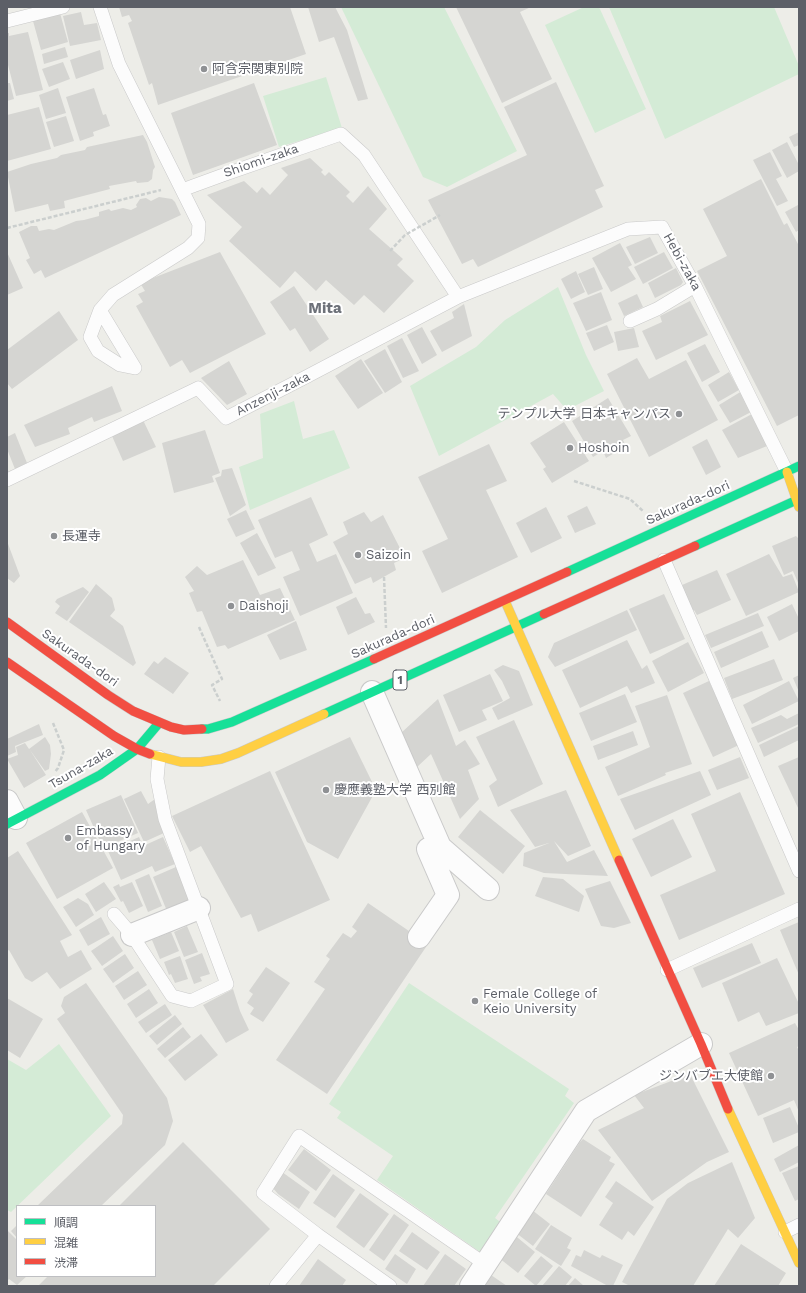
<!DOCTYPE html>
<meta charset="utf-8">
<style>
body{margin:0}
#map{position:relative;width:806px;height:1293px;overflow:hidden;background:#edede8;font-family:"Work Sans","Noto Sans JP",sans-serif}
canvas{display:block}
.frame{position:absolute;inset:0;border:8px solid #5c5f67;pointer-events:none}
.legend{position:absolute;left:16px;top:1205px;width:140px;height:72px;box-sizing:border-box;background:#fff;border:1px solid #bebfc2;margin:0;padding:5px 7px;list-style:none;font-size:12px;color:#5c5f67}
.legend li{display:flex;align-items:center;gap:8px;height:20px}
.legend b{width:20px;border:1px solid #bebfc2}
</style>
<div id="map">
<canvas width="806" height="1293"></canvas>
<div class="frame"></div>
<ul class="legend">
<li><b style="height:5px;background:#16e098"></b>順調</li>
<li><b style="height:5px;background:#ffcf43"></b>混雑</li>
<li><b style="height:5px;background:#f24e42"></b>渋滞</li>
</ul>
</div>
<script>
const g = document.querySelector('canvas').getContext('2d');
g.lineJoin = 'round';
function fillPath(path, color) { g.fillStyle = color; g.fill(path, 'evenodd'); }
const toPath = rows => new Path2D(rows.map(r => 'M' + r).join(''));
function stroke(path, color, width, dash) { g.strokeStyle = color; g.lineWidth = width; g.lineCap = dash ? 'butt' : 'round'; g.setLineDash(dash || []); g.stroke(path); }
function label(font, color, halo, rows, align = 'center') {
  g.font = font + ' "Work Sans","Noto Sans JP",sans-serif'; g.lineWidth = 4; g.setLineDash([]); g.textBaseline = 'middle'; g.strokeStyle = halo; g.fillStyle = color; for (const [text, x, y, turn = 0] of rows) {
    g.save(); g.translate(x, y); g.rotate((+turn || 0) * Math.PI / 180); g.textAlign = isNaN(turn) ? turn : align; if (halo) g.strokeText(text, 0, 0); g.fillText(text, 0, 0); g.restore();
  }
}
fillPath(toPath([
 [341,7,444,7,517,151,447,187,423,177],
 [584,7,599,7,646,109,595,133,545,25],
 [609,7,774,7,799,66,799,74,665,139],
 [326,77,342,128,279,147,263,96],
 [558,287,586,355,604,391,567,410,553,394,439,456,410,386,476,347,505,320],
 [294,401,303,439,334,430,350,468,250,510,239,467,263,458,260,414],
 [409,983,569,1089,565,1096,574,1103,495,1218,504,1225,483,1254,377,1180,393,1156,337,1118,341,1112,329,1104],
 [59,1044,111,1116,11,1212,7,1210,7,1059,26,1070]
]), '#d4ebd6');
fillPath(toPath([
 [119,7,290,7,306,54,158,105,152,83,149,85,128,23,132,21,129,15,122,17],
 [308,7,335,7,347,30,368,99,358,101,334,37,319,42],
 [456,7,531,7,520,12,552,79,502,103],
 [81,12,84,25,97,23,101,40,70,46,63,16],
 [60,13,68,42,41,50,33,21],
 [28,32,43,90,16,96,7,61,7,33,9,33,9,36],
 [65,47,68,57,44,64,42,54],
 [100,50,104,69,76,79,70,60],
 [63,62,70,79,49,87,42,69],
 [556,82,604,186,595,190,603,207,478,267,473,259,462,264,428,200,527,155,504,107],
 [7,83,10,83,14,99,7,101],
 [254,83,277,145,193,175,171,113],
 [58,88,66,113,46,119,39,95],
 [94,88,103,115,106,114,110,126,93,132,94,136,80,141,66,97],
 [39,107,51,149,7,161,7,115],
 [66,116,74,141,54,147,46,122],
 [799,132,799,145,794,147,789,137],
 [143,135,147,142,155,167,153,170,152,179,148,182,137,183,136,181,109,186,110,189,64,201,65,208,50,211,48,204,15,212,7,172,31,164,57,158,61,155,85,150,87,147],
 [787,142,799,165,799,171,787,178,772,150],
 [770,152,782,176,776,179,788,201,777,206,753,160],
 [310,158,323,170,321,172,325,176,329,172,350,192,346,196,353,203,368,186,387,209,369,229,403,259,397,265,414,281,384,313,364,295,354,305,326,280,316,291,295,271,280,288,229,241,242,227,207,195,244,181,257,193,262,187,270,195,288,175,281,168],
 [761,179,784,225,787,223,799,246,799,415,777,426,697,271,727,256,703,209],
 [159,197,172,199,175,202,181,215,45,278,41,270,34,274,26,260,30,258,19,232,31,226,37,226,39,231,49,229,54,230,76,221,84,220,99,216,99,212,109,209,111,211,123,208,131,210,137,207,136,205,140,199,146,198,151,201],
 [798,205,799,230,796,232,785,212],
 [650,237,658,253,635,264,626,247],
 [620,243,632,265,628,267,636,279,611,292,592,258],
 [7,252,23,288,7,295],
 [220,252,266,334,190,373,182,360,170,367,136,306,143,302,138,294,145,291,140,283],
 [664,252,673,268,643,284,634,267],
 [594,267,603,289,588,295,578,274],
 [676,268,683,282,681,285,655,298,648,283],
 [576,271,585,292,571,299,561,279],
 [294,286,329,339,310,352,295,328,290,331,270,302],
 [601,292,612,320,586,331,573,303],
 [637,294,643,307,624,316,618,303],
 [690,301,708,335,656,360,642,331,662,322,660,316],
 [464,304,472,336,442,352,430,331,454,318,452,312],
 [59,311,78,340,12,389,7,383,7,350],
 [607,325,614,342,594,351,586,333],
 [422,327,437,355,422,364,407,335],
 [634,328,639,347,618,351,614,332],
 [402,338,419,371,403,378,387,346],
 [705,344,720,372,702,382,687,353],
 [385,349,402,382,385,393,364,361],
 [637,358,649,379,686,360,718,420,649,457,607,374],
 [361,359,383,393,358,409,335,376],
 [229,361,247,394,227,405,201,378],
 [729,372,739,390,718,402,708,385],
 [112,386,122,411,94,422,92,417,68,428,70,434,35,447,24,425],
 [742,391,753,411,730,423,719,405],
 [608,398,631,436,623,440,626,446,606,458,603,451,593,457,572,421],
 [752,414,767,446,738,458,722,430],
 [143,420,156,447,123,461,112,436],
 [564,422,589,461,552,483,543,469,546,467,530,443],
 [205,430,220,473,212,476,214,482,174,493,162,443],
 [15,433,27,463,15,469,7,449,7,437],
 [707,439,721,467,706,475,692,447],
 [489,444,507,481,486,490,518,557,442,593,422,551,448,539,418,477],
 [232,468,246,505,230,516,215,478,221,476,222,470],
 [311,497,328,535,309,544,317,562,336,554,353,593,300,616,283,577,300,570,292,551,275,558,258,520],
 [587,506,596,524,575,533,567,516],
 [546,507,562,538,531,553,516,523],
 [246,510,255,529,236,537,227,519],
 [364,512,371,522,383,515,405,558,394,563,396,570,373,583,371,577,355,584,333,542,348,534,343,522],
 [257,533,276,568,258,576,240,543],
 [796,536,799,539,799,585,793,571,784,575,772,546],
 [7,541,20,576,14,583,7,578],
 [769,554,783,577,792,574,799,592,746,616,726,574],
 [243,560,260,595,280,588,295,620,228,649,225,645,217,647,202,611,197,612,189,593,194,591,185,577,197,566,207,575],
 [717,570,731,600,697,615,694,610,692,611,682,585],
 [96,584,112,598,115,610,110,616,123,626,136,663,133,666,69,622],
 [83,587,89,592,67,621,55,613,60,606,55,602,57,599],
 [664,594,685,639,650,654,629,609],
 [356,597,365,614,370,613,375,622,348,635,336,607],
 [792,604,799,619,799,631,779,641,767,617],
 [627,610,637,630,555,667,548,657,554,643],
 [758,613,764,626,711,648,705,635],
 [296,621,307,650,280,660,267,635],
 [762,631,769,647,721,668,714,652],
 [627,640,642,669,647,665,655,683,631,693,627,686,580,708,562,670],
 [688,642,704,673,668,692,652,661],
 [165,657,189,673,173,694,144,674,154,661,158,664],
 [774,659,783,680,732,699,724,678],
 [503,665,519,671,533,705,498,720,492,708,510,698,502,681,494,670],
 [490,674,503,701,482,710,487,720,459,732,443,695],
 [799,675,799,692,793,678],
 [709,681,739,745,713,757,683,693],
 [789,681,799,701,752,724,743,705],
 [625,694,637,722,591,741,579,713],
 [667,695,692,764,665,773,666,775,618,796,605,767,650,747,635,706],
 [438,699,456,746,465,740,480,764,468,770,479,799,460,819,431,754,417,767,401,733],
 [799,713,799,724,758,743,751,728,781,715,787,719],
 [514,720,543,784,498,807,489,786,497,780,476,737],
 [39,724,43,735,15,746,16,752,7,756,7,739],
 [799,726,799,740,764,757,759,745],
 [633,731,638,745,598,760,593,746],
 [45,737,50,745,51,754,49,769,45,771,30,750,46,775,24,788,7,759,18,755,16,747,25,743,29,749],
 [350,737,376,790,338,859,307,842,275,772],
 [740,757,749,778,717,790,708,770],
 [799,757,799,810,778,766],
 [270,771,330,900,258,932,251,914,241,918,201,846,190,852,172,816],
 [700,771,711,795,635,830,620,799],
 [566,790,591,846,568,856,554,841,567,862,594,850,608,876,544,873,523,866,524,853,549,843,535,847,510,810],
 [141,791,148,804,155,799,164,833,144,842,124,799],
 [740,792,785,894,679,940,660,895,716,871,691,814],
 [121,795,138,833,103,848,86,810],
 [480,810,525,846,503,874,458,837],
 [82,812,113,868,57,899,26,843],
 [673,819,692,857,651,877,632,839],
 [139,837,143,846,163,837,175,864,155,872,152,866,121,880,108,851],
 [18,851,72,935,60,941,68,957,81,950,92,969,60,989,47,972,32,982,25,978,9,950,7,951,7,858],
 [176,867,190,901,167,911,153,877],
 [149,874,162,906,148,912,135,880],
 [543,877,563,879,584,896,579,912,535,896],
 [610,881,631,923,614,928,601,926,585,889],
 [104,882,116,899,96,912,85,894],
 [132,882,143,906,129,913,123,901,121,902,113,887,119,884,120,887],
 [78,898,88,904,94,915,76,927,63,907],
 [368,903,428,944,327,1094,276,1060,325,989,314,982,330,959,326,956,343,933,351,938,357,931,352,927],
 [101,917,110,934,88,946,79,930],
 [799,922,799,975,780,930],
 [187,926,198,952,184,957,174,932],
 [171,932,179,951,160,959,152,940],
 [113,936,123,951,102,966,91,951],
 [752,943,761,963,702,988,693,968],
 [202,953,210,974,200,977,202,981,194,984,185,960],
 [125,954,134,968,113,983,103,969],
 [180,956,188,979,175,983,171,974,169,975,164,962],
 [777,958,799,1004,799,1013,766,1026,759,1012,738,1022,722,983],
 [266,967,290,983,263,1022,250,1014,254,1008,247,1003,253,994,249,991],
 [138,971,147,985,124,1000,115,986],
 [86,983,167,1098,173,1121,165,1145,101,1206,37,1206,122,1124,123,1115,57,1019,65,1013,61,1006,64,997],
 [149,989,158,1003,136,1018,127,1004],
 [233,989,240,1011,249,1030,226,1043,203,1005],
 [7,998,43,1019,20,1058,7,1050],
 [165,1004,172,1015,146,1033,138,1022],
 [175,1015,182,1024,157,1045,149,1036],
 [795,1023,799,1030,799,1046,797,1047,799,1051,799,1112,794,1100,758,1116,729,1053],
 [183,1027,191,1037,165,1058,157,1049],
 [201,1034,218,1055,185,1081,168,1060],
 [690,1074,729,1152,707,1162,652,1201,598,1130,644,1108,634,1095],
 [790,1107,799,1128,799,1132,773,1143,763,1118],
 [583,1139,611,1157,609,1161,615,1164,581,1217,546,1194,580,1142],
 [183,1142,270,1229,213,1286,38,1286,48,1276,155,1276,155,1206,119,1206],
 [799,1145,799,1162,780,1172,774,1159],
 [304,1149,331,1170,316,1191,288,1170],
 [732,1162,755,1218,738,1238,728,1229,693,1286,630,1286,622,1282,667,1199,688,1183],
 [799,1166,799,1199,795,1201,782,1173],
 [282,1172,310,1192,299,1209,278,1194,272,1187],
 [333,1174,355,1190,335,1218,313,1203],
 [616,1181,654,1207,634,1236,628,1231,622,1240,599,1225,613,1203,605,1197],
 [360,1193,389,1214,364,1248,336,1227],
 [532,1210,550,1224,533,1246,511,1229],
 [394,1214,409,1225,384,1261,369,1250],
 [17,1225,17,1238,11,1231],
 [551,1225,572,1238,567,1248,571,1250,561,1266,535,1249],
 [7,1230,17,1240,17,1276,27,1276,17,1285,9,1279,7,1281],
 [412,1232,440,1252,427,1270,399,1251],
 [512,1233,535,1252,518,1273,494,1254],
 [741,1244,786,1273,778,1286,714,1286],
 [584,1250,600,1258,602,1255,623,1265,613,1286,608,1286,571,1266,576,1255,581,1257],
 [395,1254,416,1269,407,1284,385,1269],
 [445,1254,466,1269,454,1286,423,1286],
 [541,1256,553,1266,536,1286,524,1276],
 [318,1259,346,1280,342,1286,299,1286],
 [559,1266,572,1277,565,1286,542,1286],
 [491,1275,507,1286,483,1286],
 [575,1278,584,1286,568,1286]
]), '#d5d5d2');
const lane = toPath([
 [100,7,119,64,182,190,223,175,341,134,364,155,458,297],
 [7,21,63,7],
 [100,310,135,368,120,365,98,351,90,337,100,310,113,295,188,248,198,238,199,224,182,190],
 [630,321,657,309,695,286],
 [7,480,198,388,226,418,302,379,458,297,628,229,662,227,695,286,787,472],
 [664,560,799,871],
 [114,914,132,935,172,996,191,1001,227,984,165,819,157,779,159,757],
 [667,970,799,909],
 [785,1232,799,1225],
 [276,1286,318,1235],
 [390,1286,318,1235,263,1193,299,1136,485,1264]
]);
const street = toPath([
 [372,692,440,847,488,889],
 [7,801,16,818],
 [132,935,199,908],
 [419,937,448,895,428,849],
 [471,1286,586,1111,701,1044]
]);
const fast = toPath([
 [695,546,799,499],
 [567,572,799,466],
 [324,714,544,614],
 [202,729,208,729,232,722,374,659],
 [7,824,100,775,137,749,159,723]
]);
const slow = toPath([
 [787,472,799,507],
 [505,601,619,860],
 [150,754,181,762,201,762,221,759,238,753,324,714],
 [728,1109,799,1263]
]);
const jam = toPath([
 [544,614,695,546],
 [7,622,108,695,133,711,171,727,184,730,202,729],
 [374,659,567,572],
 [7,662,114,736,137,749,150,754],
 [619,860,701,1044,728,1109]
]);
stroke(lane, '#c9c9c9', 14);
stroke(street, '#c9c9c9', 24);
stroke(fast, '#c9caca', 10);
stroke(slow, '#c9caca', 10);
stroke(jam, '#c9caca', 10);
stroke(toPath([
 [7,228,161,190],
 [574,481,630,499,644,512],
 [384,577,386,628],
 [199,627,222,679,212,685,220,701],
 [53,723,64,750,58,768,55,772]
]), '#cbcfce', 2.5, [4, 2]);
stroke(lane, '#fcfcfc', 13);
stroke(street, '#fcfcfc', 22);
stroke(fast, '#16e098', 9);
stroke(slow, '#ffcf43', 9);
stroke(jam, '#f24e42', 9);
stroke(toPath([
 [390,251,405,235,440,215]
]), '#cbcfce', 2.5, [4, 2]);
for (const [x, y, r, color] of [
 [204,69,4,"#8f9194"],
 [679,414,4,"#8f9194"],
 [570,448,4,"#8f9194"],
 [54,536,4,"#8f9194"],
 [358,555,4,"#8f9194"],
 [231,606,4,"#8f9194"],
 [326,790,4,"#8f9194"],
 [68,838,4,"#8f9194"],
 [475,1001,4,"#8f9194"],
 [771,1076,4,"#8f9194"]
]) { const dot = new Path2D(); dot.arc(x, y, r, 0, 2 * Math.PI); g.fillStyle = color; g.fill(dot); stroke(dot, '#fff', 1.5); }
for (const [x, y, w] of [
 [400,680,14]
]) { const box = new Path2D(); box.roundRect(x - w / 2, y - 10, w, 20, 3); g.fillStyle = '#fff'; g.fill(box); stroke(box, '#5c5f67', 1); }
label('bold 12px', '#5c5f67', null, [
 ["1",400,680]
]);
label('13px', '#5c5f67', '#fff', [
 ["阿含宗関東別院",212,69],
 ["テンプル大学 日本キャンパス",671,414,"right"],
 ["Hoshoin",578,448],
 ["長運寺",62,536],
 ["Saizoin",366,555],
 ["Daishoji",239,606],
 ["慶應義塾大学 西別館",334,790],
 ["Embassy",76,831],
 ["of Hungary",76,846],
 ["Female College of",483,994],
 ["Keio University",483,1009],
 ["ジンバブエ大使館",763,1076,"right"]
], 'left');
label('13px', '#5c5f67', '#fff', [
 ["Shiomi-zaka",261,161,-19],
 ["Hebi-zaka",682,262,61],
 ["Anzenji-zaka",273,394,-27],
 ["Sakurada-dori",688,503,-24],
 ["Sakurada-dori",393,637,-24],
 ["Sakurada-dori",80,658,35],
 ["Tsuna-zaka",81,768,-30]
]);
label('bold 15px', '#6d7179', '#fff', [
 ["Mita",325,309]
]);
</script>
